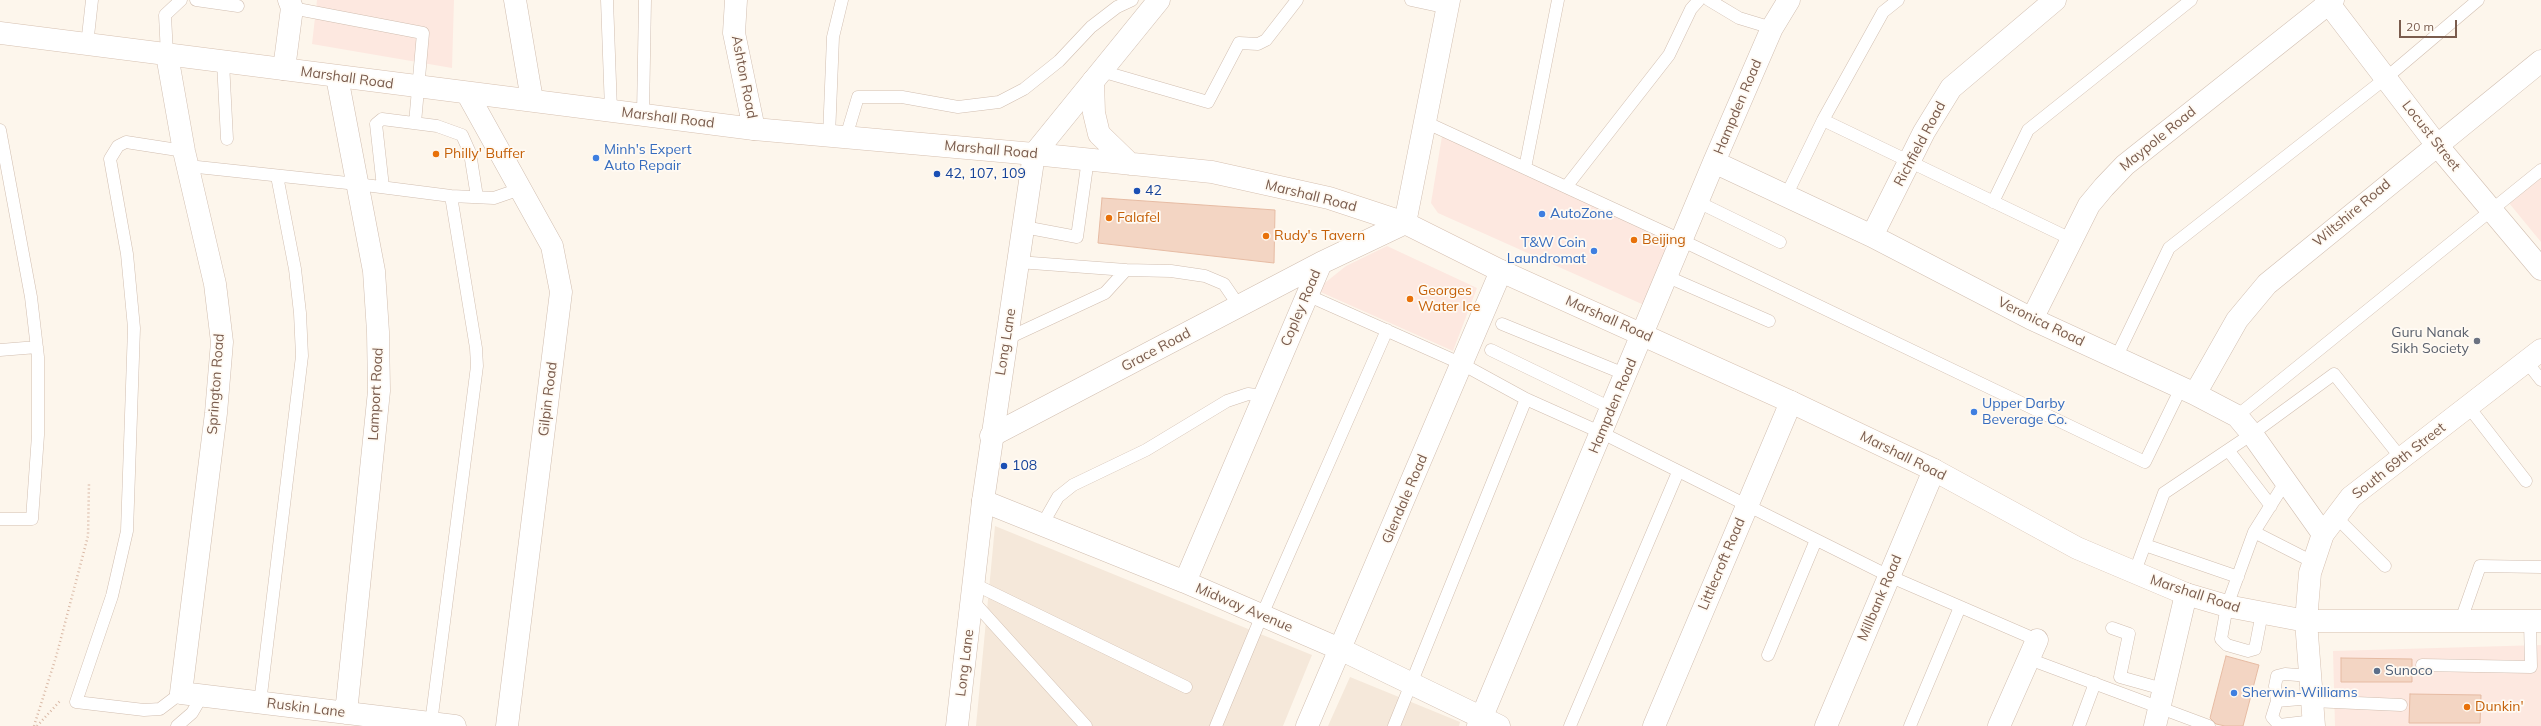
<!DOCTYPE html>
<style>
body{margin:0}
#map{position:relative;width:2541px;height:726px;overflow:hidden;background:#fdf6ec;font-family:Mulish,sans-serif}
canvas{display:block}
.scale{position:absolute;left:2399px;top:20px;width:58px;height:18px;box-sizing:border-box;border:2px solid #7a5c4d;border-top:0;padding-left:5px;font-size:12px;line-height:14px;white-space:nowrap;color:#7a5c4d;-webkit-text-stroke:3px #fffaf3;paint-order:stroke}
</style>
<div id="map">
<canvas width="2541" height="726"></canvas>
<div class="scale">20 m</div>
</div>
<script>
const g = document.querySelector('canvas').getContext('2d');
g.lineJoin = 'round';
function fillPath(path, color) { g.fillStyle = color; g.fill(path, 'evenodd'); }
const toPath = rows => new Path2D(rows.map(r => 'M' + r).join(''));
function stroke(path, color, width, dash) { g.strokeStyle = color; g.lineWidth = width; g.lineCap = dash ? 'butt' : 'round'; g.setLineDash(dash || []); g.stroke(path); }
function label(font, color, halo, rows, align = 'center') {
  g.font = font + ' Mulish,sans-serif'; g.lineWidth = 3.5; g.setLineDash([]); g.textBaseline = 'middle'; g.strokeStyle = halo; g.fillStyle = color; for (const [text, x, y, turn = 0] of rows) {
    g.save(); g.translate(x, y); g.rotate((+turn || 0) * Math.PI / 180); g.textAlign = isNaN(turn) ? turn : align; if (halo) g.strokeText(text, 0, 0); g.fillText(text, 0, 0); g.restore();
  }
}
fillPath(toPath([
 [995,526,1312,655,1283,726,976,726],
 [1350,677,1460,722,1459,726,1328,726]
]), '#f5e8da');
fillPath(toPath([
 [317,0,454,0,452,68,312,44],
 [1442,136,1670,241,1644,305,1438,213,1431,203],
 [2541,177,2541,242,2509,203],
 [1387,246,1477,288,1453,351,1316,290,1346,266],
 [2541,645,2541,726,2335,726,2333,651]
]), '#fde8e0');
const building = toPath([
 [1102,198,1275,210,1274,263,1098,243,1102,198],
 [2226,656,2259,665,2243,726,2225,726,2216,724,2210,718,2226,656],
 [2341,658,2412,659,2412,682,2341,682,2341,658],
 [2410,694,2481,695,2480,723,2409,723,2410,694]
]);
fillPath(building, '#f3d5c3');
stroke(building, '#e6bba3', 1);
const service = toPath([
 [196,0,238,6],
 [607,0,611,110],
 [1411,0,1448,8],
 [1709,0,1739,18,1772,28],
 [292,8,423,33,415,123],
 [87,45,92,0],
 [167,55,165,15,181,0],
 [223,62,227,139],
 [1101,71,1208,102,1239,43,1258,44,1266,40,1297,0],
 [643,114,645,0],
 [1823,120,2071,239],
 [1425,122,1683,241,2145,462,2181,388],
 [0,130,31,297,38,357,38,435,32,519,0,519],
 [829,136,833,37,842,0],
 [846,137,858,97,902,97,958,107,999,102,1024,89,1059,61,1091,27,1117,7,1132,0],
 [188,166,357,184,451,196,494,198,520,189],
 [1525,168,1558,0],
 [383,187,376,124,382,119,437,126,462,135,470,153,477,197],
 [1566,187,1669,55,1691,9,1699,0],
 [1786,196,1823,120,1883,12,1898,0],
 [1698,202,1780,242],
 [1993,202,2028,130,2191,0],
 [1024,227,1077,237,1088,159],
 [1126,270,1171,271,1205,276,1224,284,1239,306],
 [1668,277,1769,321],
 [1307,295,1462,364,1526,399,1602,433,1889,576,2037,640],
 [1502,324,1627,375],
 [1006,339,1105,293,1126,270,1018,262],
 [0,350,37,347],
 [1491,350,1613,409],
 [2116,358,2169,248,2386,78,2478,0],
 [2526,361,2541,380],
 [2468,406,2526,481],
 [2237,416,2541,170],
 [2228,450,2271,506],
 [2336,517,2385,566],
 [1042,525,1058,497,1073,485,1146,450,1227,401,1248,394,1264,396],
 [2254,532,2313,562],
 [2145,545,2238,577],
 [2134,574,2164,493,2252,434,2334,374,2401,458],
 [974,584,1186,687],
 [972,600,1086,726],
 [2262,613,2255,649,2248,651,2227,645,2221,639,2227,606,2254,532,2286,481],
 [2460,623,2480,566,2541,567],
 [2112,628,2129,634,2120,677,2163,689],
 [1768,655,1816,540],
 [2029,659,2209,726],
 [2422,665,2531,667,2530,621],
 [181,693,160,709,144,710,76,702,112,596,127,531,134,328,127,254,110,159,118,146,126,142,184,151],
 [2312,698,2277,701,2272,717,2279,725,2314,721],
 [2277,701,2275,686,2277,676,2285,674,2310,676],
 [2312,701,2401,705],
 [260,703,302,356,300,313,295,269,277,176],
 [431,723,477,366,476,348,451,196],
 [177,726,192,713,202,696],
 [1216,726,1262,615,1387,330],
 [1394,726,1526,399],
 [1570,726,1678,472],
 [1910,726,1960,607],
 [2079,726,2095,683]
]);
const minor = toPath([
 [515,0,532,100],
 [736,0,734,33,754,129],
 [2326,0,2436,144,2541,269],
 [167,55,184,151,215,284,222,342,216,413,181,693,455,726],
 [284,69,292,8,289,0],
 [337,77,374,271,378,332,379,391,346,713],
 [467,93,552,246,561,292,507,726],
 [1714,162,1872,236,2032,319,2195,394,2237,416,2252,434,2323,534],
 [1872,236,1924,132,1951,88,2055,0],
 [2032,319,2089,205,2104,187,2125,165,2333,0],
 [2195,394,2237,320,2267,284,2541,61],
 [991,436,1321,263,1405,223,1449,0],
 [983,501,1185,582,1342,650,1499,726],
 [1185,582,1321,263],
 [1307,726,1501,271],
 [1478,726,1714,162,1772,28,1789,0],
 [1654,726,1791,402],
 [1826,726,1934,470],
 [1999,726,2037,640],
 [2155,726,2186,594]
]);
const tertiary = toPath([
 [957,726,983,501,1034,154,1159,0]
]);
const secondary = toPath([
 [0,33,754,129,1034,154,1212,172,1329,198,1405,223,1501,271,1791,402,1934,470,2077,548,2186,594,2227,606,2306,621,2541,621],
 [1093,81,1094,113,1099,134,1130,164],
 [2314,726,2306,621,2310,573,2323,534,2351,497,2541,350]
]);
stroke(service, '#d1beb0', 13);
stroke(minor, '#d1beb0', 23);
stroke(tertiary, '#d1beb0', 23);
stroke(secondary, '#d6c0b0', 23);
stroke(toPath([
 [34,726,56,657,88,536,89,483],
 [37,726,60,701]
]), '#d9b8a5', 2.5, [1, 3]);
stroke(service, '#fff', 12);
stroke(minor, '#fff', 22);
stroke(tertiary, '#fff', 22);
stroke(secondary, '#fff', 22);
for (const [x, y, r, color] of [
 [436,154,4,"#e8710a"],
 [596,158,4,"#3f7fe0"],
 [937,174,4,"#1a4fb4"],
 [1137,191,4,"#1a4fb4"],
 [1542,214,4,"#3f7fe0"],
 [1109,218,4,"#e8710a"],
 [1266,236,4,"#e8710a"],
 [1634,240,4,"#e8710a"],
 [1594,251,4,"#3f7fe0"],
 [1410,299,4,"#e8710a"],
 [2477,341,4,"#6b7280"],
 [1974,412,4,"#3f7fe0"],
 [1004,466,4,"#1a4fb4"],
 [2377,671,4,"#5c6f8a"],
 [2234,693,4,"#3f7fe0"],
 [2467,707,4,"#e8710a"]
]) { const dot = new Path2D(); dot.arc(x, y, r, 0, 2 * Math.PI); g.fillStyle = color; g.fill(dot); stroke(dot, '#fffaf3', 1.5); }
label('14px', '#7a5c4d', '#fffaf3', [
 ["Ashton Road",744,77,79],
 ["Marshall Road",347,78,8],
 ["Hampden Road",1738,107,-67],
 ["Marshall Road",668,118,7],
 ["Locust Street",2431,136,52],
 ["Maypole Road",2158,139,-39],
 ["Richfield Road",1920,144,-62],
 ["Marshall Road",991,150,5],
 ["Marshall Road",1311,196,14],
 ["Wiltshire Road",2352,213,-40],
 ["Copley Road",1301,308,-67],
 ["Marshall Road",1609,319,24],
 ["Veronica Road",2041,322,26],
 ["Long Lane",1006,342,-81],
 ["Grace Road",1156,350,-28],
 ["Springton Road",216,384,-86],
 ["Lamport Road",376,394,-87],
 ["Gilpin Road",548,399,-83],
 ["Hampden Road",1613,406,-67],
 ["Marshall Road",1903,456,26],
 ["South 69th Street",2399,461,-38],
 ["Glendale Road",1405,499,-67],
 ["Littlecroft Road",1722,564,-67],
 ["Marshall Road",2195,594,18],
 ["Millbank Road",1880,598,-67],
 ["Midway Avenue",1244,608,23],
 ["Long Lane",965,663,-83],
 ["Ruskin Lane",306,708,7]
]);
label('14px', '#366cbe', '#fffaf3', [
 ["Minh's Expert",604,150],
 ["Auto Repair",604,166],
 ["AutoZone",1550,214],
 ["T&W Coin",1586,243,"right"],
 ["Laundromat",1586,259,"right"],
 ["Upper Darby",1982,404],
 ["Beverage Co.",1982,420],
 ["Sherwin-Williams",2242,693]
], 'left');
label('14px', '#c56008', '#fffaf3', [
 ["Philly' Buffer",444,154],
 ["Falafel",1117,218],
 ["Rudy's Tavern",1274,236],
 ["Beijing",1642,240],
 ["Georges",1418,291],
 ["Water Ice",1418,307],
 ["Dunkin'",2475,707]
], 'left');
label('14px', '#164399', '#fffaf3', [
 ["42, 107, 109",945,174],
 ["42",1145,191],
 ["108",1012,466]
], 'left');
label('14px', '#5b616d', '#fffaf3', [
 ["Guru Nanak",2469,333],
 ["Sikh Society",2469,349]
], 'right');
label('14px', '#4e5e75', '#fffaf3', [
 ["Sunoco",2385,671]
], 'left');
</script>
